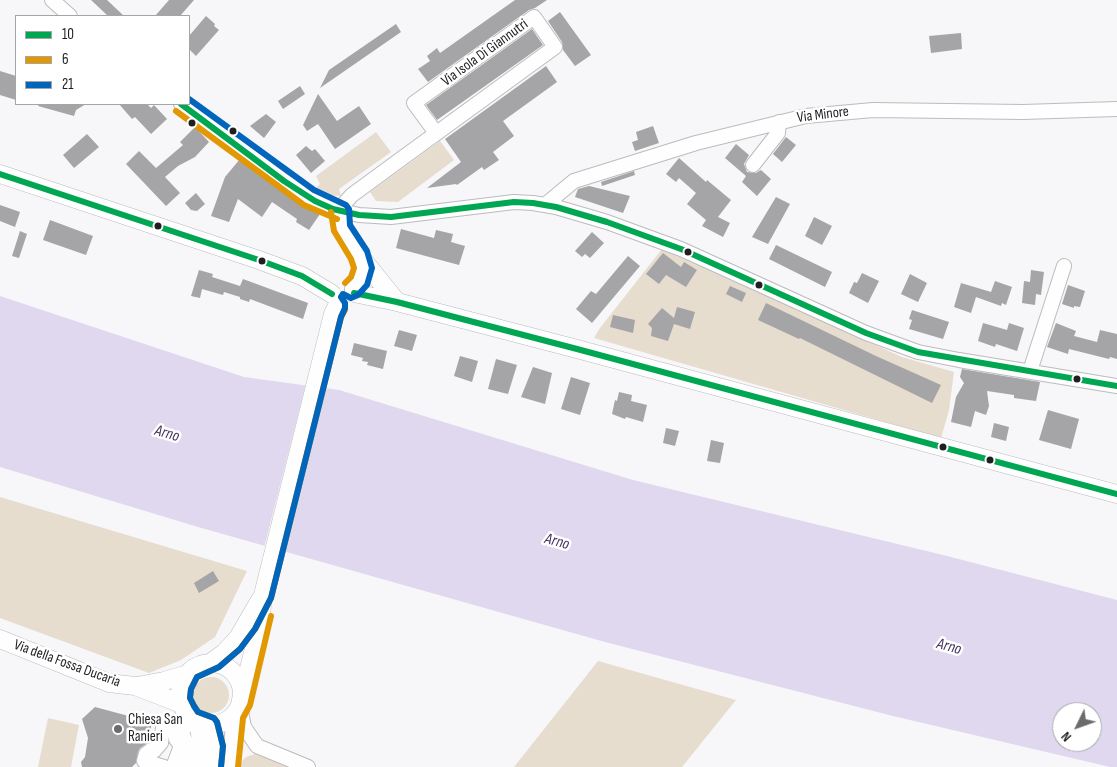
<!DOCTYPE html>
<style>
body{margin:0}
#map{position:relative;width:1117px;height:767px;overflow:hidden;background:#f7f6f8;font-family:"Sofia Sans Condensed",sans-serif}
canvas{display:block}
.legend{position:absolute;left:15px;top:15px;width:175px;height:90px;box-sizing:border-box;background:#fff;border:1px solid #a5a5a6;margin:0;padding:6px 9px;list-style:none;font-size:15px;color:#1f1e20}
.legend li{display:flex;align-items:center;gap:10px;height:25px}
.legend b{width:25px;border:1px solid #a5a5a6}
.north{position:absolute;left:1052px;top:702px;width:50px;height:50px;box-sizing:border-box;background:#fff;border:1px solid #a5a5a6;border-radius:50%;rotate:228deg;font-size:14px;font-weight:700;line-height:20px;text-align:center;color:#1f1e20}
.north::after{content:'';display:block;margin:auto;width:18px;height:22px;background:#6b6a6c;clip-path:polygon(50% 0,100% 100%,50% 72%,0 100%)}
</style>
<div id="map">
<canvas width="1117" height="767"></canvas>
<ul class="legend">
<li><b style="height:6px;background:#00a651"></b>10</li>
<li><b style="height:6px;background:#e19803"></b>6</li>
<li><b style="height:6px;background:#0065bd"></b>21</li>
</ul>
<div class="north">N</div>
</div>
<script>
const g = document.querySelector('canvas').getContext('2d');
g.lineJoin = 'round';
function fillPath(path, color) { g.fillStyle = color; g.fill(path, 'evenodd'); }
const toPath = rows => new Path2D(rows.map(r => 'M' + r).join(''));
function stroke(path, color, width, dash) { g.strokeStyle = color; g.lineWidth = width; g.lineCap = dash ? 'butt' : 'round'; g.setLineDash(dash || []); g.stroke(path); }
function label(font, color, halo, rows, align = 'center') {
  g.font = font + ' "Sofia Sans Condensed",sans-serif'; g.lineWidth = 5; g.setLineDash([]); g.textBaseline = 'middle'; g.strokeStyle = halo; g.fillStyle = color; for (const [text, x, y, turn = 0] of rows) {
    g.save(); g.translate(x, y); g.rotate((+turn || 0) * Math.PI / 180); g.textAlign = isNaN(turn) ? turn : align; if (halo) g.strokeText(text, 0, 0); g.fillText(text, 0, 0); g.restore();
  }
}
fillPath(toPath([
 [376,132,391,152,339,189,341,196,326,195,314,190,320,184,316,176],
 [440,141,454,160,398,202,376,201,370,192],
 [662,249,902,357,954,372,949,410,941,438,594,338,600,328],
 [0,497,247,571,215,637,181,660,149,673,0,618],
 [598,661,736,700,682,767,514,767],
 '193 695a18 18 0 1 1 36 0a18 18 0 1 1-36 0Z',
 [48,718,79,725,71,767,38,767],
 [255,754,262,754,288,763,287,767,236,767,246,757]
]), '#e6ddcf');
fillPath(toPath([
 [0,296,244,377,339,390,633,480,947,556,1117,600,1117,767,1110,767,893,716,605,642,198,527,0,467],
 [1062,712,1092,712,1092,742,1062,742]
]), '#e0d8ef');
fillPath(toPath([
 [306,383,327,386,284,553,264,548]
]), '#f7f6f8');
fillPath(toPath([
 [91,0,107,0,124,16,108,16],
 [169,0,194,0,180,16,155,16],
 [515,0,547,0,535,8,529,10,428,82,418,69,430,61,427,56,437,48,440,53],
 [560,12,591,55,575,66,563,50,562,42,548,21],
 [206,16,215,24,214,26,219,30,196,56,189,49,189,36],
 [396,24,401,32,320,88,329,70],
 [532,29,543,45,437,120,426,105],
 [961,33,962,49,931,53,929,36],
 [546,66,557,82,503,121,514,136,493,152,499,160,484,170,482,167,457,185,456,184,427,188,461,162,445,139],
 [0,71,16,76,16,100,0,95],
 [300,86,305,94,283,109,278,101],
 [318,94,337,121,359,106,371,124,335,149,318,124,307,131,303,125],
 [39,104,86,104,76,110,74,116,38,106],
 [119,104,147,104,151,108,154,105,167,119,151,134,135,117,132,119],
 [266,114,276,122,264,138,250,126],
 [653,126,659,143,635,151,632,142,638,140,636,132],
 [195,127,209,142,195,157,178,166,165,177,180,193,166,206,126,164,139,151,156,168,183,145,180,142],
 [87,134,99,147,74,168,63,155],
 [786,137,796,145,782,162,773,154],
 [736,144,749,155,744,164,747,172,756,173,761,170,771,179,757,196,742,182,746,176,725,158],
 [306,146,312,151,315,149,325,161,311,173,296,155],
 [679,158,706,182,707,180,731,200,718,217,730,223,723,237,702,226,706,220,687,204,696,193,679,178,676,182,666,174],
 [240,159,279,188,320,214,309,230,296,222,297,219,272,202,262,217,238,199,229,222,211,216,225,177],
 [634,171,635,175,602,186,601,182],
 [589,186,630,196,623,213,575,197,578,189],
 [196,193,205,204,197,211,191,210,185,203],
 [776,197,790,204,768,244,752,237],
 [0,205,20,212,15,227,0,221],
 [814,217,832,226,822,245,805,236],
 [50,220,93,236,86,255,43,240],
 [401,229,434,238,436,230,453,234,451,242,465,246,459,265,396,248],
 [20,231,27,234,19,258,12,256],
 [592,232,604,243,590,258,585,254,582,257,575,251],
 [776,245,832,272,825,287,769,259],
 [663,253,681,267,684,262,697,270,686,287,666,275,659,284,646,274],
 [628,256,640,266,592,323,576,309,591,291,596,294],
 [199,270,213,274,212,277,240,286,243,279,308,303,303,319,250,299,249,302,240,299,240,297,224,292,223,295,202,289,200,298,191,296],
 [1031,270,1044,272,1041,295,1036,294,1035,305,1022,303,1024,281,1030,282],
 [862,273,879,281,868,303,849,293,854,282,857,283],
 [910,274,927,283,918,302,901,294],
 [995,281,1012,287,1006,305,1002,303,1001,306,976,297,971,313,954,307,961,283,991,292],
 [1068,285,1085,291,1080,307,1074,306,1074,308,1062,304],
 [730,286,746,293,742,302,726,294],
 [766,303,876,356,941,385,932,403,800,338,799,339,758,320],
 [677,307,695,312,690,329,674,324,668,341,651,336,652,328,648,324,662,308,674,318],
 [912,310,949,322,943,339,909,329,912,320,909,319],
 [613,315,635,320,633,333,610,327],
 [983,323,1007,330,1009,323,1024,328,1017,351,996,344,995,347,978,341],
 [1056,323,1076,331,1074,336,1097,342,1100,330,1117,334,1117,359,1110,357,1109,359,1069,349,1068,354,1047,347],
 [399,330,417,335,412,351,394,346],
 [354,343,387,351,383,369,367,365,368,362,362,361,363,358,351,355],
 [460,356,478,361,472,382,454,376],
 [496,359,517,365,508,394,488,389],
 [533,367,552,373,545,404,521,397],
 [962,369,1040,382,1036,401,1014,398,1014,395,987,391,989,406,986,415,975,411,971,427,951,422,956,397,964,383,960,377],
 [571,377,590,383,580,415,561,409],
 [619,392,632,395,631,401,647,405,643,422,626,417,625,419,612,414,615,400,617,401],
 [1048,410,1079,419,1071,449,1039,440],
 [994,423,1009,427,1006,441,991,437],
 [666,428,679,431,675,446,663,443],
 [711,440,724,443,720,463,707,461],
 [213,571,219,581,199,593,194,583],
 [95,707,151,722,151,736,149,742,140,748,138,752,136,763,132,767,82,767,81,762,85,757,88,738,82,719]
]), '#a5a4a6');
const minor = toPath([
 [52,0,70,16],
 [181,104,284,181,315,201,333,209,359,215,391,217,514,202,533,203,556,207,607,222,681,249,866,333,918,352,959,360,1117,386],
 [753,165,778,133,779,122],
 [545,205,574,181,696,143,806,116,873,110,1023,112,1117,109],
 [352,289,359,281,363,268,359,255,342,228,340,215,342,206,352,195,401,159,555,47,534,17,414,103,436,133],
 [1030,371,1064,266],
 [240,706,244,727,257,746,308,767],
 [195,720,201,747,199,767],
 [209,725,214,742,212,767],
 [164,767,144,761,146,754,151,750,154,751,161,743,163,728,176,732,176,739,181,746,173,767],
 [186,767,189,749,182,733,185,726,193,719],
 [229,767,234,715]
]);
const major = toPath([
 [0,174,259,260,302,276,332,294],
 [359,255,397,302],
 [354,293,397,302,577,349,1117,494],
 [0,639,109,683,135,686,182,704],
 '180 694a31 31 0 1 1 62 0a31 31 0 1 1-62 0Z',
 [209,664,224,653,238,638,260,600],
 [137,686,164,681,188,674],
 [241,700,260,625,263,595,333,314,337,306]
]);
stroke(minor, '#bcbbbd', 16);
stroke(major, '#bcbbbd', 19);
stroke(minor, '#fefefe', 14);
stroke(major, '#fefefe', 18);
stroke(toPath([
 [181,104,284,181,315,201,333,209,359,215,391,217,514,202,533,203,556,207,607,222,681,249,866,333,918,352,1117,386],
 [0,174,259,260,302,276,332,294],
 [354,293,397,302,577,349,1117,494]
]), '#00a651', 6);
stroke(toPath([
 [176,111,304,205,337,219],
 [331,212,334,231,351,259,354,268,351,277,345,283],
 [221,767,223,746,217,722,214,718,198,712,194,706,190,698,191,689,197,677,219,667,240,649,255,629,271,598,341,317,345,310],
 [238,767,243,718,250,705,271,616]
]), '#e19803', 6);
stroke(toPath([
 [189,99,314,190,346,205,349,209,350,225,367,251,372,268,367,285,358,295,351,298,343,294,341,297,345,303,345,308,341,317,271,598,255,629,240,649,219,667,197,677,191,689,190,698,194,706,198,712,214,718,217,722,223,746,221,767]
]), '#0065bd', 6);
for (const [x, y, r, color] of [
 [192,123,4.5,"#1f1e20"],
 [233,131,4.5,"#1f1e20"],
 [158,226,4.5,"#1f1e20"],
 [688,252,4.5,"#1f1e20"],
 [262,261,4.5,"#1f1e20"],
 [759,285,4.5,"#1f1e20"],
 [1077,379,4.5,"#1f1e20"],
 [943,447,4.5,"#1f1e20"],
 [990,460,4.5,"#1f1e20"],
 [118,729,5,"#6b6a6c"]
]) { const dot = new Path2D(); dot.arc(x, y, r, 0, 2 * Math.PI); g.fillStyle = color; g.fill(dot); stroke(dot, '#fff', 2); }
label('15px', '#1f1e20', '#fff', [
 ["Via Isola Di Giannutri",485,53,-36],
 ["Via Minore",823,115,-7],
 ["Via della Fossa Ducaria",67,664,20]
]);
label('15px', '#1f1e20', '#fff', [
 ["Chiesa San",128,720],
 ["Ranieri",128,737]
], 'left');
label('italic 16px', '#43325d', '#fff', [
 ["Arno",167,434,16],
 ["Arno",557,542,15],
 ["Arno",949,647,15]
]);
</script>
